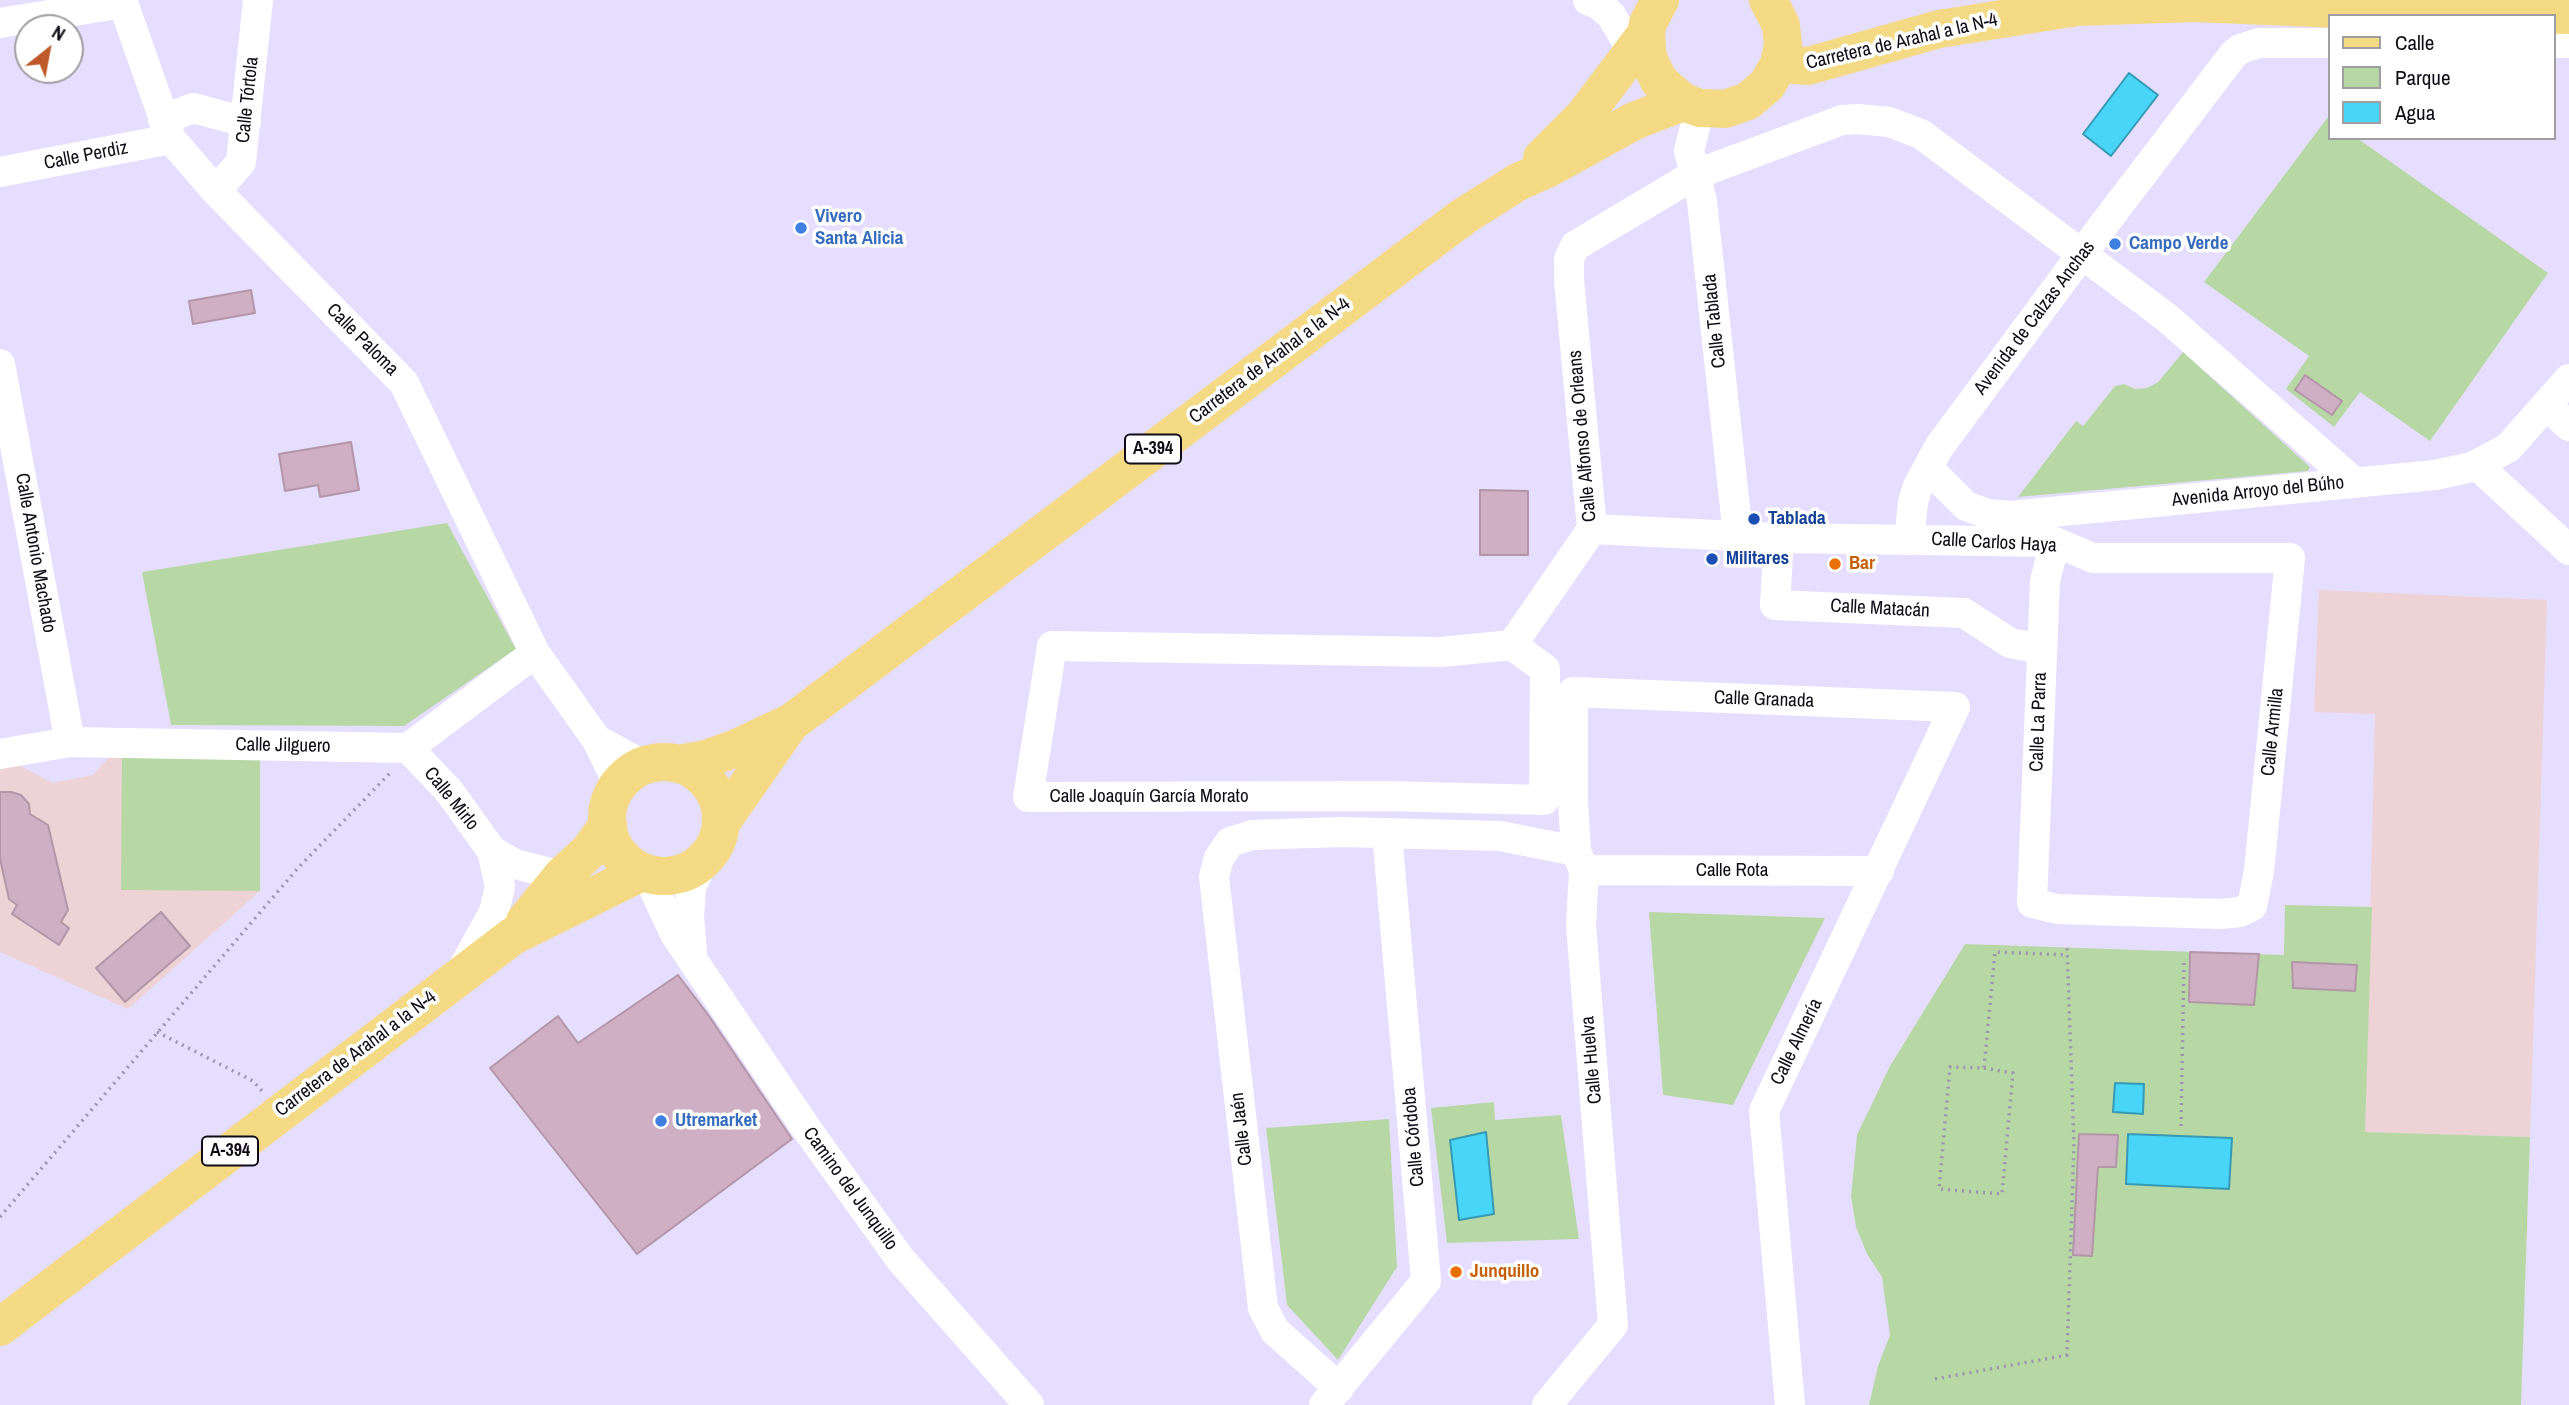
<!DOCTYPE html>
<meta charset="utf-8">
<style>
body{margin:0}
#map{position:relative;width:2569px;height:1405px;overflow:hidden;background:#e6defe;font-family:"Archivo Narrow",sans-serif}
canvas{display:block}
.legend{position:absolute;left:2328px;top:14px;width:228px;height:126px;box-sizing:border-box;background:#fff;border:2px solid #9f9ea2;margin:0;padding:9px 12px;list-style:none;font-size:21px;color:#0f0c16}
.legend li{display:flex;align-items:center;gap:14px;height:35px}
.legend b{width:35px;border:2px solid #9f9ea2}
.north{position:absolute;left:14px;top:14px;width:70px;height:70px;box-sizing:border-box;background:#fff;border:2px solid #9f9ea2;border-radius:50%;rotate:31deg;font-size:19px;font-weight:700;line-height:28px;text-align:center;color:#0f0c16}
.north::after{content:'';display:block;margin:auto;width:24px;height:32px;background:#be5929;clip-path:polygon(50% 0,100% 100%,50% 72%,0 100%)}
</style>
<div id="map">
<canvas width="2569" height="1405"></canvas>
<ul class="legend">
<li><b style="height:9px;background:#f5da85"></b>Calle</li>
<li><b style="height:19px;background:#b7d8a5"></b>Parque</li>
<li><b style="height:19px;background:#48d5f8"></b>Agua</li>
</ul>
<div class="north">N</div>
</div>
<script>
const g = document.querySelector('canvas').getContext('2d');
g.lineJoin = 'round';
function fillPath(path, color) { g.fillStyle = color; g.fill(path, 'evenodd'); }
const toPath = rows => new Path2D(rows.map(r => 'M' + r).join(''));
function stroke(path, color, width, dash) { g.strokeStyle = color; g.lineWidth = width; g.lineCap = dash ? 'butt' : 'round'; g.setLineDash(dash || []); g.stroke(path); }
function label(font, color, halo, rows, align = 'center') {
  g.font = font + ' "Archivo Narrow",sans-serif'; g.lineWidth = 7; g.setLineDash([]); g.textBaseline = 'middle'; g.strokeStyle = halo; g.fillStyle = color; for (const [text, x, y, turn = 0] of rows) {
    g.save(); g.translate(x, y); g.rotate((+turn || 0) * Math.PI / 180); g.textAlign = isNaN(turn) ? turn : align; if (halo) g.strokeText(text, 0, 0); g.fillText(text, 0, 0); g.restore();
  }
}
fillPath(toPath([
 [2319,590,2547,600,2530,1137,2365,1132,2375,714,2314,712],
 [109,757,260,758,260,891,128,1009,0,952,0,767,17,764,52,783,93,775]
]), '#edd2d6');
fillPath(toPath([
 [2328,117,2329,138,2357,138,2548,273,2430,441,2360,392,2334,427,2286,389,2309,356,2204,282],
 [2183,352,2310,467,2308,471,2018,497,2076,421,2083,426,2115,386,2124,384,2135,389,2147,388,2158,382],
 [447,523,516,649,404,726,171,725,142,572],
 [122,757,260,758,260,891,121,890],
 [2285,905,2372,907,2365,1132,2530,1137,2521,1405,1869,1405,1878,1366,1890,1335,1882,1277,1867,1254,1856,1227,1851,1196,1857,1135,1890,1066,1965,944,2284,955],
 [1649,912,1825,918,1733,1105,1663,1095],
 [1494,1102,1495,1120,1561,1115,1579,1239,1447,1243,1431,1108],
 [1389,1119,1397,1267,1338,1360,1287,1305,1266,1128]
]), '#b7d8a5');
const water = toPath([
 [2129,73,2158,95,2111,156,2083,134,2129,73],
 [2115,1083,2144,1084,2143,1114,2113,1112,2115,1083],
 [1486,1132,1494,1214,1459,1220,1450,1140,1486,1132],
 [2128,1134,2232,1138,2229,1189,2126,1184,2128,1134]
]);
fillPath(water, '#48d5f8');
stroke(water, '#3799b4', 2);
const building = toPath([
 [251,290,255,313,193,324,189,301,251,290],
 [2305,375,2342,401,2332,415,2295,390,2305,375],
 [351,442,359,490,320,497,318,485,285,491,279,454,351,442],
 [1480,490,1528,491,1528,555,1480,555,1480,490],
 [0,792,11,792,21,795,29,804,30,814,48,825,68,910,61,922,69,928,59,945,12,914,17,905,9,899,0,859,0,792],
 [161,912,190,946,125,1002,96,968,161,912],
 [2190,952,2259,954,2254,1005,2189,1002,2190,952],
 [2292,962,2357,965,2355,991,2293,988,2292,962],
 [678,975,709,1016,792,1139,637,1254,490,1068,558,1016,578,1043,678,975],
 [2079,1134,2118,1135,2116,1167,2098,1167,2092,1256,2073,1255,2079,1134]
]);
fillPath(building, '#ceafc3');
stroke(building, '#b396a8', 2);
stroke(toPath([
 [157,1032,253,1081,263,1092],
 [1984,1068,2013,1073,2002,1194,1939,1189,1950,1067,1984,1068,1995,952,2068,955],
 [2181,1126,2184,962],
 [0,1217,298,868,391,772],
 [1935,1379,2067,1355,2074,1145,2067,947]
]), '#9b95ad', 3.5, [2, 5]);
stroke(toPath([
 [122,0,171,139,216,191,404,383,535,653,597,740,612,771,617,788],
 [1588,0,1598,4,1611,15,1625,39,1634,49,1648,58],
 [0,23,123,3],
 [2553,43,2569,43],
 [1700,108,1689,151,1702,201,1738,536],
 [163,120,193,108,246,122],
 [0,172,171,139],
 [216,191,241,162,258,0],
 [0,364,70,742],
 [2546,405,2569,426],
 [2477,465,2569,550],
 [1928,468,1966,506,1988,514,2010,516,2435,475,2472,467,2508,448,2569,379],
 [1592,529,1779,538,2055,542,2093,558,2290,558,2259,871,2252,906,2240,912,2221,914,2057,909,2032,903,2045,581,2055,542],
 [1779,538,1775,605,1964,613,2010,643,2042,649],
 [1909,540,1913,502,1918,486,1939,447,2102,227,2233,55,2240,49,2259,43,2329,43],
 [1512,645,1592,529,1569,280,1569,259,1575,246,1694,175,1842,120,1858,119,1889,122,1921,134,2166,317,2354,482],
 [1512,645,1545,669,1544,800,1387,796,1028,797,1052,646,1441,652,1512,645],
 [597,740,645,766],
 [408,748,449,791,492,851,500,887,494,912,462,970],
 [0,754,70,742,408,748,535,653],
 [492,851,515,864,562,876],
 [1584,870,1879,871],
 [647,874,675,934,806,1128,901,1260,1029,1405],
 [692,953,689,917,691,887,703,862],
 [1339,1388,1275,1331,1263,1308,1214,877,1219,858,1230,842,1252,835,1341,832,1500,836,1576,851],
 [1324,1405,1426,1281,1387,833],
 [1547,1405,1613,1325,1581,925,1584,870,1576,851,1573,802,1573,692,1955,707,1764,1111,1790,1405]
]), '#fff', 30);
stroke(toPath([
 [1660,0,1648,23,1646,34,1648,58,1659,81,1683,102,1700,108,1725,109,1748,101,1767,85,1779,64,1783,45,1781,25,1768,0],
 [1779,64,1808,66,1939,29,2077,7,2194,3,2412,12,2569,15],
 [1542,158,1584,116,1646,34],
 '607 819a57 57 0 1 1 114 0a57 57 0 1 1-114 0Z',
 [678,764,706,759,739,747,792,722,1464,216,1518,182,1547,169,1634,121,1683,102],
 [721,823,788,727],
 [525,921,562,876,589,851,608,825],
 [0,1327,513,936,642,872]
]), '#f5da85', 38);
for (const [x, y, r, color] of [
 [801,228,7,"#3f7fe0"],
 [2115,244,7,"#3f7fe0"],
 [1754,519,7,"#1a4fb4"],
 [1712,559,7,"#1a4fb4"],
 [1835,564,7,"#e8710a"],
 [661,1121,7,"#3f7fe0"],
 [1456,1272,7,"#e8710a"]
]) { const dot = new Path2D(); dot.arc(x, y, r, 0, 2 * Math.PI); g.fillStyle = color; g.fill(dot); stroke(dot, '#fff', 2.5); }
for (const [x, y, w] of [
 [1153,449,56],
 [230,1151,56]
]) { const box = new Path2D(); box.roundRect(x - w / 2, y - 14.5, w, 29, 5); g.fillStyle = '#fff'; g.fill(box); stroke(box, '#0f0c16', 2); }
label('bold 18px', '#0f0c16', null, [
 ["A-394",1153,449],
 ["A-394",230,1151]
]);
label('19px', '#0f0c16', '#fff', [
 ["Carretera de Arahal a la N-4",1902,42,-13],
 ["Calle Tórtola",248,100,-84],
 ["Calle Perdiz",86,156,-11],
 ["Avenida de Calzas Anchas",2035,318,-53],
 ["Calle Tablada",1715,321,-96],
 ["Calle Paloma",362,340,45],
 ["Carretera de Arahal a la N-4",1270,361,-37],
 ["Calle Alfonso de Orleans",1583,436,-95],
 ["Avenida Arroyo del Búho",2258,492,-6],
 ["Calle Carlos Haya",1994,543,3],
 ["Calle Antonio Machado",35,553,80],
 ["Calle Matacán",1880,609,3],
 ["Calle Granada",1764,700,2],
 ["Calle La Parra",2039,722,-88],
 ["Calle Armilla",2273,732,-84],
 ["Calle Jilguero",283,746,1],
 ["Calle Joaquín García Morato",1149,797],
 ["Calle Mirlo",451,799,51],
 ["Calle Rota",1732,871],
 ["Calle Almería",1797,1042,-64],
 ["Carretera de Arahal a la N-4",356,1054,-37],
 ["Calle Huelva",1592,1060,-95],
 ["Calle Jaén",1242,1129,-97],
 ["Calle Córdoba",1414,1137,-95],
 ["Camino del Junquillo",850,1189,54]
]);
label('bold 19px', '#366cbe', '#fff', [
 ["Vivero",815,217],
 ["Santa Alicia",815,239],
 ["Campo Verde",2129,244],
 ["Utremarket",675,1121]
], 'left');
label('bold 19px', '#164399', '#fff', [
 ["Tablada",1768,519],
 ["Militares",1726,559]
], 'left');
label('bold 19px', '#c56008', '#fff', [
 ["Bar",1849,564],
 ["Junquillo",1470,1272]
], 'left');
</script>
